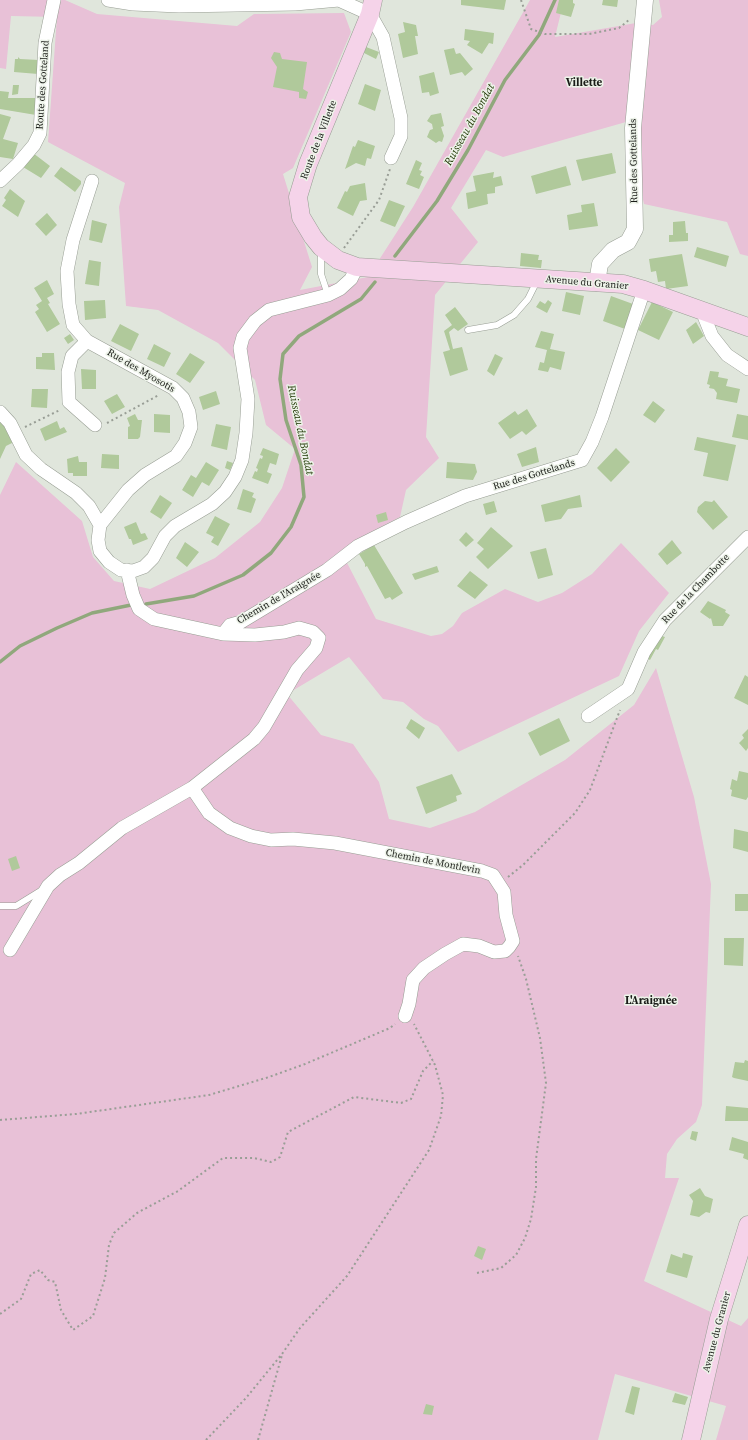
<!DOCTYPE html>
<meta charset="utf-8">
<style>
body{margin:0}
canvas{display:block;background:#e0e6dc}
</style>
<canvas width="748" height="1440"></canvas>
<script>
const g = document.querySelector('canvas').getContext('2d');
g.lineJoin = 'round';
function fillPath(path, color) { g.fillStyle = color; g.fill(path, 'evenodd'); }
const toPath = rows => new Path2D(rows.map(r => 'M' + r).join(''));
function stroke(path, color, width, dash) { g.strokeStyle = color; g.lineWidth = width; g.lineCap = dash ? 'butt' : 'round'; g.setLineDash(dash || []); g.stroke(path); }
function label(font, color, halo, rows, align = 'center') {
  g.font = font + ' "Source Serif 4",serif'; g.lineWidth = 3; g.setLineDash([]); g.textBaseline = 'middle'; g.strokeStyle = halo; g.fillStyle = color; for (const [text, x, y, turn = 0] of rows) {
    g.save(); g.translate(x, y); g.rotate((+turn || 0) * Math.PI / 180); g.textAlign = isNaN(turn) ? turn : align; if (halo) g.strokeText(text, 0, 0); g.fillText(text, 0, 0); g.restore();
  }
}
fillPath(toPath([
 [0,0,65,0,97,14,237,26,254,14,344,13,351,32,293,168,283,174,312,267,300,290,368,277,413,207,530,0,564,0,555,37,636,23,653,25,662,17,659,0,748,0,748,256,740,254,727,222,644,204,626,122,503,157,486,150,451,208,478,242,435,295,426,437,439,458,406,490,400,517,366,535,338,554,344,557,376,619,431,636,442,634,453,626,462,613,505,589,538,602,562,593,592,574,621,543,669,593,639,631,619,676,458,752,438,726,424,719,403,702,383,699,349,657,287,694,321,735,353,744,379,782,389,819,430,828,475,812,565,760,634,705,656,668,694,797,711,884,702,1105,696,1122,677,1139,667,1154,665,1178,679,1178,644,1281,741,1326,748,1318,748,1440,716,1440,726,1406,615,1374,598,1440,0,1440,0,495,16,462,82,521,93,557,114,581,150,589,215,558,260,522,282,488,295,449,266,425,255,380,218,343,158,310,126,306,119,207,125,183,48,142,57,17,11,16,6,69,0,68]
]), '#e8c1d7');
stroke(toPath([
 [395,256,437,201,468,150,505,80,539,35,555,0],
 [146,604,194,596,243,575,271,553,291,527,304,497,301,465,286,420,280,379,283,354,299,336,361,299,375,282],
 [0,662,20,646,57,628,92,613,131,605]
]), '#90a87c', 3.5);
fillPath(toPath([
 [461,0,506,0,504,10,461,5],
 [559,0,573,0,573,3,575,4,571,17,556,13],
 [603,0,618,0,617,7,602,5],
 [403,22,416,25,418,36,415,36,418,54,403,58,398,34,405,32],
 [465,29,494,33,493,44,489,43,482,54,467,45,470,41,464,40],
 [366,47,379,52,376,59,364,53],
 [454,48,456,54,460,53,473,69,465,76,462,72,450,75,444,50],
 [274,52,280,53,282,59,307,62,303,89,308,92,306,99,299,98,299,92,273,87,277,67,271,58],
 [18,57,20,59,39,60,38,74,14,72,15,59,18,59],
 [434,72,439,93,430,96,429,92,422,93,419,76],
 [365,84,381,90,375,111,358,104],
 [13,85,19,85,18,94,12,95],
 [0,91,9,92,8,98,36,98,36,115,0,109],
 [441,113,444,126,441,127,444,136,442,142,439,141,436,143,427,137,430,130,433,129,432,124,427,121,431,115],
 [0,114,11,117,3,139,18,143,13,159,0,157],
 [358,140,375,146,371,159,367,158,365,166,356,163,345,169,353,146,355,147],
 [33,153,50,166,41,178,23,167],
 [612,153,616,173,582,181,576,160],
 [416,160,422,163,419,170,422,171,420,175,424,177,419,189,406,184],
 [566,166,571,185,536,194,531,176],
 [61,167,81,181,81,184,75,192,54,176],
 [494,172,493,178,501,176,503,185,495,187,495,193,487,194,488,204,468,209,466,193,476,191,473,176],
 [365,183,367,200,360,201,353,216,337,208,345,191,347,192,350,186],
 [10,189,25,201,18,217,2,206,6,200,4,198],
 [389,200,405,206,395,227,380,221],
 [594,203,598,226,569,230,567,215,582,212,581,205],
 [47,213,57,225,46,236,35,224],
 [92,220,107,224,102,243,89,240],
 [685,221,686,233,688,233,688,241,669,242,669,235,673,235,673,222],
 [697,247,729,256,726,267,694,257],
 [521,253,539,255,538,260,542,260,541,268,520,266],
 [682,254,688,286,666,289,665,281,658,282,656,271,651,272,649,259],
 [89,260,101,262,99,286,85,284],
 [47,280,54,294,47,298,50,303,48,304,60,324,47,332,35,312,39,309,36,305,42,301,34,288],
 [566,292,584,296,580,315,562,311],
 [611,296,633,304,625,329,603,321],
 [105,300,106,318,85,320,84,301],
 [548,300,552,303,547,313,536,307,540,301,545,304],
 [652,302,673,312,659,340,638,330],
 [455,307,468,324,458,331,454,328,449,332,453,349,462,347,468,370,450,376,443,352,450,350,444,331,452,325,445,315],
 [696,322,704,336,693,344,686,330],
 [120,324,139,334,131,351,111,341],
 [541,331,554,334,550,349,565,352,561,370,550,367,548,372,538,370,540,362,544,363,547,350,535,347],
 [70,334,74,340,68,344,64,338],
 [154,344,171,353,164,367,147,359],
 [42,353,54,353,55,370,36,369,36,357,42,357],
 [190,353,205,362,190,383,176,374],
 [495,354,503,358,494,376,487,371],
 [81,369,96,370,96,389,82,389],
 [710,371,719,372,718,377,728,379,726,386,740,389,737,403,716,399,717,393,714,389,709,388,710,385,707,384],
 [32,389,48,389,47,408,31,407],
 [216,391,220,404,203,410,199,397],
 [117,394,125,407,112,414,104,401],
 [653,401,665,410,655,423,643,415],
 [527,409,537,426,526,435,522,431,510,439,498,423,515,411,518,415],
 [135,414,138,420,142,420,140,437,138,439,128,439,128,427,130,426,127,418],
 [154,414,170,415,170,433,154,432],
 [737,414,748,416,748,440,732,437],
 [0,418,14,442,6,446,0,459],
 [57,421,60,429,64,427,67,432,45,441,40,429],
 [216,424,231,427,227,450,211,446],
 [697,437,736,445,728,481,703,476,708,453,694,450],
 [536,447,539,462,522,467,517,454],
 [263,448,279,454,276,465,270,463,267,472,272,474,268,484,252,478,255,471,257,472,258,469,256,468,260,458,262,459,263,456,260,455],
 [616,448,630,462,611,482,597,468],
 [102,454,119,455,119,469,101,468],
 [78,456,79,462,87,462,87,476,73,476,73,473,68,473,67,459],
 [227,461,233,463,230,470,225,468],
 [206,462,219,470,209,486,202,482,193,497,182,490,191,475,196,478],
 [447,462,475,464,477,472,473,480,446,478],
 [243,489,254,493,252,497,256,499,251,513,237,509],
 [160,495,172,503,161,519,150,512],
 [580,495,582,507,568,509,561,519,545,522,541,505],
 [714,500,728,517,713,530,697,512,698,507,705,501,712,502],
 [494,501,497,512,486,515,483,504],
 [386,512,388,520,378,523,376,515],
 [215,516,230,524,218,546,211,542,214,537,206,533],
 [136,522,141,534,145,533,148,539,133,545,131,539,129,539,124,527],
 [491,527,513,546,488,569,476,557,484,549,477,543],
 [466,532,474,540,466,547,459,540],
 [672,540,682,553,667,565,658,554],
 [185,542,199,552,187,567,176,558],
 [374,545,403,593,392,600,390,597,385,599,367,566,365,567,365,564,359,554],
 [546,548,553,575,538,579,530,552],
 [437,566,439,572,415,580,412,574],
 [470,571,488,585,475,599,457,586],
 [708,601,726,610,725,612,730,615,723,626,713,626,711,618,710,619,700,612],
 [656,634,665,637,658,650,656,649,650,660,643,656],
 [745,675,748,677,748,705,734,698],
 [559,718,570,741,540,756,528,733],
 [411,719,425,728,419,739,406,728],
 [748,729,748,748,746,751,739,743,744,738,742,735],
 [739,771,748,773,748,797,746,800,731,796,732,790,730,789,732,779,737,781],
 [452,774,462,794,456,796,457,801,426,814,416,787],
 [734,829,748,832,748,852,733,848],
 [16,856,20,868,12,871,8,859],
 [735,894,748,894,748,911,735,911],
 [724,938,744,938,743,966,724,965],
 [745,1060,748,1061,748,1081,734,1078,732,1077,735,1062,744,1063],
 [726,1106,748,1108,748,1121,725,1121],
 [692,1131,698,1132,696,1141,690,1139],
 [732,1137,748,1142,748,1160,743,1158,744,1154,729,1150],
 [700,1188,705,1196,713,1199,710,1213,706,1212,699,1217,690,1215,693,1201,689,1195],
 [478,1246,486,1249,482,1260,474,1256],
 [683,1253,693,1256,687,1278,666,1272,671,1254,682,1258],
 [632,1386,640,1388,634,1415,625,1412],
 [675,1393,688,1397,685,1405,672,1402],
 [426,1404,434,1406,432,1415,423,1414]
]), '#b0c99b');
const service = toPath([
 [321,250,321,274,328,295],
 [468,330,497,325,514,315,528,299,537,281],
 [0,906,16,906,42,890]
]);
const minor = toPath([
 [108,0,133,4,179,6,295,4,339,0,370,14,383,37,401,118,401,136,391,158],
 [0,181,18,164,34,145,40,133,45,43,54,0],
 [92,181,73,240,67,271,69,304,73,325,87,341,173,388,183,398,189,412,191,427,185,443,176,456,145,475,128,490,100,525,98,540,100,551,109,562,121,570,133,571,144,567,153,558,165,536,175,526,212,504,225,492,235,477,242,460,246,433,248,399,240,348,243,337,255,321,269,310,328,295,340,289,351,279,357,267],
 [702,311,712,336,727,355,748,369],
 [87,341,72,356,68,372,69,402,95,425],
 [0,412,10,423,26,455,41,469,76,493,89,506,100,525],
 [127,570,133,595,139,609,154,619,223,634,230,625,241,622,327,570,358,546,406,522,465,496,582,460,592,442,602,417,644,290],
 [588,716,628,689,644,652,665,620,748,537],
 [192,788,209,813,230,828,251,836,271,840,293,839,335,843,482,871,493,875,504,892,506,915,513,941,509,947,505,951,494,952,479,946,463,944,445,954,424,968,413,980,409,1004,405,1016],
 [10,950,48,886,60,875,79,863,122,828,192,788,254,739,264,727,297,670,316,648,319,638,313,632,299,628,284,632,255,635,223,634]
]);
const tertiary = toPath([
 [597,283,600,264,613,250,628,242,635,229,633,128,645,0]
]);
const secondary = toPath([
 [373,0,370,14,308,164,298,197,301,217,313,237,321,247,338,260,357,267,623,284,644,290,748,327],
 [691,1440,719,1319,748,1225]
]);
stroke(service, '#989e94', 7);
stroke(minor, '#989e94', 14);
stroke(tertiary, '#989e94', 17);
stroke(secondary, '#989e94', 19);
stroke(toPath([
 [521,0,531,29,545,34,589,34,619,28,629,20],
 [344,248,379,200,390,169],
 [107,423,159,395],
 [25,427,60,410],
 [508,877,523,865,575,813,590,790,620,710],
 [0,1120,76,1114,209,1095,269,1077,305,1064,390,1028,395,1024],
 [477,1273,501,1268,516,1255,525,1238,531,1219,536,1187,536,1159,546,1083,540,1038,526,979,518,956],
 [0,1314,21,1299,31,1274,40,1270,48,1280,55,1282,61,1310,73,1330,93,1316,105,1278,109,1245,114,1233,137,1213,178,1191,223,1158,254,1158,271,1162,280,1157,288,1132,354,1097,401,1103,411,1099,423,1071,433,1061],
 [206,1440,246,1398,282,1354,300,1328,347,1276,429,1150,441,1116,443,1095,435,1065,414,1024],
 [258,1440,282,1355]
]), '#999e96', 2, [2, 3]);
stroke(service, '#fff', 6);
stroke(minor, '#fff', 13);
stroke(tertiary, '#fff', 16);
stroke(secondary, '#f5d3e9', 18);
label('10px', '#1a1c18', '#edf3e9', [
 ["Route des Gotteland",43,85,-86],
 ["Route de la Villette",319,140,-69],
 ["Rue des Gottelands",634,161,-91],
 ["Avenue du Granier",587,283,5],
 ["Rue des Myosotis",141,371,30],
 ["Rue des Gottelands",534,475,-17],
 ["Rue de la Chambotte",696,589,-46],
 ["Chemin de l'Araignée",279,598,-30],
 ["Chemin de Montlevin",433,862,11],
 ["Avenue du Granier",717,1332,-75]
]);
label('bold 11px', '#1a1c18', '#edf3e9', [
 ["Villette",584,83],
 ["L'Araignée",651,1001]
]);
label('italic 11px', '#223906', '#edf3e9', [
 ["Ruisseau du Bondat",470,125,-61],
 ["Ruisseau du Bondat",300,430,78]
]);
</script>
